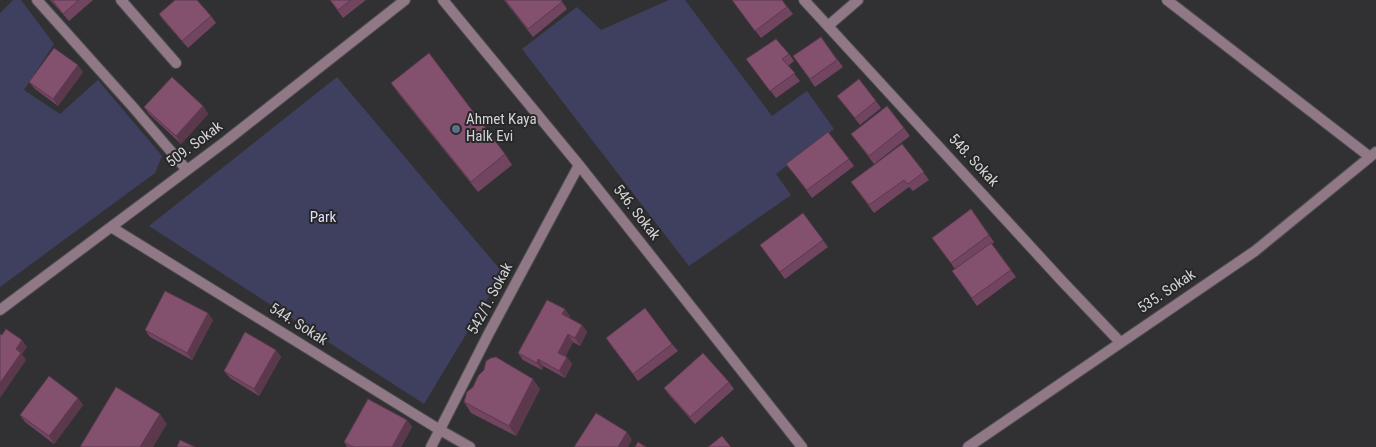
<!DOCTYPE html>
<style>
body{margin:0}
canvas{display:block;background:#313133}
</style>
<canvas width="1376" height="447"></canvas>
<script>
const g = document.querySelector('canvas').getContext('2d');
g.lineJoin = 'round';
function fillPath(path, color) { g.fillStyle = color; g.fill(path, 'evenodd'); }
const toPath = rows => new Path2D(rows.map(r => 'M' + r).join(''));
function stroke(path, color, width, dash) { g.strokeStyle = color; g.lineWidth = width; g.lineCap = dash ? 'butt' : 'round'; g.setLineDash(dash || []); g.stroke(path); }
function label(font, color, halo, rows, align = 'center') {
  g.font = font + ' "Roboto Condensed",sans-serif'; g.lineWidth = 4; g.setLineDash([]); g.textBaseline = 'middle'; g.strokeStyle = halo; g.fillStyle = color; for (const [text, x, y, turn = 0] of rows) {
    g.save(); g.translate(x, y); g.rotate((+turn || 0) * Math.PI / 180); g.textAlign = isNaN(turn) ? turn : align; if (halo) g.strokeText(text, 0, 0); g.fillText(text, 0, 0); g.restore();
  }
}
fillPath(toPath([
 [13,0,21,0,54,44,24,90,60,114,98,80,162,156,155,173,0,287,0,13],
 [669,0,685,0,772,116,807,91,834,129,776,174,791,195,689,266,522,49,577,7,601,30],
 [337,77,503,273,424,404,149,226]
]), '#3f3f5f');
const minor = toPath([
 [37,0,132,106,187,170],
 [121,0,176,63],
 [443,0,579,165,802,447],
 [804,0,1062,281,1120,342],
 [1167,0,1370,157],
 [828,26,858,0],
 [111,227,440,430,470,447],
 [0,310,226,141,405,0],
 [431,447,489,333,579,165],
 [968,447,1255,251,1376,152]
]);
stroke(minor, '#4e4e50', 12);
stroke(minor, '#907886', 10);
fillPath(toPath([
 [50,0,93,0,69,21],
 [330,0,366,0,343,18],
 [504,0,561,0,567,9,533,37],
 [782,0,793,14,761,38,738,8],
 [159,14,211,16,216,23,188,48,164,21],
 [821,37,843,67,815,87,793,56],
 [789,54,794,61,788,66,800,81,776,98,746,59],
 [83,72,58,106,35,89,29,82],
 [391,83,505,154,512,165,478,192,398,93],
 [837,96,876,101,881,108,860,125],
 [203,106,208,114,181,144,149,114,144,107],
 [904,128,910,136,874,164,851,134],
 [902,144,929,180,913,191,909,187,874,213,851,182],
 [849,159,854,166,812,198,792,171],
 [971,209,994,242,992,244,1016,277,977,306,952,271,955,269,932,238],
 [803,213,828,247,785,279,760,245],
 [570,316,569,318,582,325,587,332,580,346,573,342,565,356,572,364,565,378,543,366,542,370,523,360,518,353],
 [213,320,192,360,150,337,145,330],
 [672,344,678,351,638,381,611,345],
 [276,350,281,357,259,396,230,378,224,371],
 [484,370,540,389,516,436,471,413,464,402],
 [729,382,734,389,695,424,670,396,664,388],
 [78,398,83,405,54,444,25,422,20,415],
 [407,420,412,427,401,447,347,447,344,442]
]), '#71455f');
fillPath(toPath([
 [78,65,83,72,58,106,53,99],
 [203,106,208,114,181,144,176,136],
 [565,309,570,316,567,322,562,314],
 [208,313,213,320,192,360,187,353],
 [582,325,587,332,580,346,575,338],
 [568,334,573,342,564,360,558,353],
 [22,340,27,347,22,354,26,360,0,398,0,383,16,349],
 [276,350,281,357,259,396,254,389],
 [567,357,572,364,565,378,559,371],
 [538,359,543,366,542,370,537,363],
 [533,379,540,389,516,436,509,426],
 [78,398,83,405,54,444,49,436],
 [160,414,167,424,153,447,140,447],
 [407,420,412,427,401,447,392,447],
 [627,432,632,440,628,447,618,447]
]), '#5c384d');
const building = toPath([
 [52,0,79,0,63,14,52,0],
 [175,0,197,0,211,16,182,41,159,14,175,0],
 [330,0,351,0,338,10,330,0],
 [505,0,561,0,562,2,528,29,505,0],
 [732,0,782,0,787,7,755,31,732,0],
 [821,37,837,60,810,79,793,56,821,37],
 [776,39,789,54,782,59,795,73,770,91,746,59,776,39],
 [54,48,78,65,53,99,29,82,54,48],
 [429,53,505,154,471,182,391,83,429,53],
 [172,77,203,106,176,136,144,107,172,77],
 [859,79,876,101,855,118,837,96,859,79],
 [887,106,904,128,869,156,851,134,887,106],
 [828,132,849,159,807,190,786,164,828,132],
 [902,144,924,172,908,184,904,180,869,205,851,182,902,144],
 [971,209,989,235,951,263,932,238,971,209],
 [803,213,823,240,780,272,760,245,803,213],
 [991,243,1011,270,972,298,952,271,991,243],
 [165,291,208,313,187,353,145,330,165,291],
 [547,300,565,309,562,314,582,325,575,338,568,334,558,353,567,357,559,371,538,359,537,363,518,353,547,300],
 [645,308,672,344,633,374,606,338,645,308],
 [6,329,22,340,16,349,21,353,0,383,0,334,2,335,6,329],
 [245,332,276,350,254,389,224,371,245,332],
 [703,353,729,382,690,417,664,388,703,353],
 [496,357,533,379,509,426,464,402,467,392,473,387,478,376,484,370,486,361,491,358,496,357],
 [49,376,78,398,49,436,20,415,49,376],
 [116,387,160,414,140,447,80,447,116,387],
 [368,399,407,420,392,447,353,447,344,442,368,399],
 [596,413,627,432,618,447,574,447,596,413],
 [722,436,731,447,708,447,722,436],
 [180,440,195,447,177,447,180,440],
 [638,442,646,447,635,447,638,442]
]);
fillPath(building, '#83506e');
stroke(building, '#5c384d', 1);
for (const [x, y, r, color] of [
 [456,129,5,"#5c6f8a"]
]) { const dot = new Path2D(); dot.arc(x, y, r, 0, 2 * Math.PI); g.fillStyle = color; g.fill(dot); stroke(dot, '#272729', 2); }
label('15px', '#d3d3d4', '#272729', [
 ["Ahmet Kaya",466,120],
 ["Halk Evi",466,137]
], 'left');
label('15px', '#d3d3d4', '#272729', [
 ["509. Sokak",195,145,-37],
 ["548. Sokak",973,161,47],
 ["546. Sokak",636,213,52],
 ["535. Sokak",1167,292,-34],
 ["542/1. Sokak",491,299,-62],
 ["544. Sokak",298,325,32]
]);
label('15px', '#dddefe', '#272729', [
 ["Park",323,218]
]);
</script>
